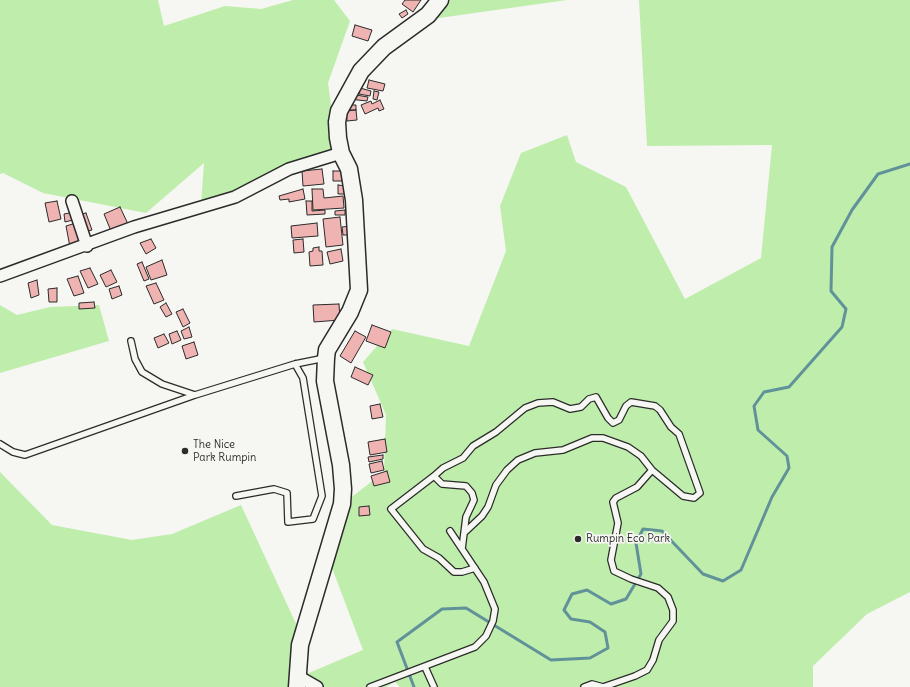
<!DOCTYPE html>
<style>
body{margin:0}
canvas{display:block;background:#f6f6f2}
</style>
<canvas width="910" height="687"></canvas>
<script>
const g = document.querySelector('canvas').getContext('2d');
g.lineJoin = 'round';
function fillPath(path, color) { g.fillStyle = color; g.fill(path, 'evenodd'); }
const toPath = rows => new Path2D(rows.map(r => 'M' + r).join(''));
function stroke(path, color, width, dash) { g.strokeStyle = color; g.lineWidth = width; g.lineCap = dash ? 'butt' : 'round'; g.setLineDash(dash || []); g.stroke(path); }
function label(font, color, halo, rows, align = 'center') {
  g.font = font + ' Delius,sans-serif'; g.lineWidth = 3.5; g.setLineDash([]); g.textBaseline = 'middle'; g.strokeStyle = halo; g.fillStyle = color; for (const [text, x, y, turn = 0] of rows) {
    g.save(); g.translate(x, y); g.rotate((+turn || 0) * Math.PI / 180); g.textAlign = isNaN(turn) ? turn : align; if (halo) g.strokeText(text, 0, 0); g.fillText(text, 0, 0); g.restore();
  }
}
fillPath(toPath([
 [0,0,158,0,164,26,225,6,261,9,293,0,334,0,350,21,328,83,338,156,201,205,204,163,146,213,43,193,3,173,0,174],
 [434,0,567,0,432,19],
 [639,0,910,0,910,592,867,614,813,666,813,687,400,687,395,682,386,687,309,687,297,679,297,687,0,687,0,472,52,525,132,540,172,534,241,505,298,628,297,678,363,650,326,552,345,502,384,472,386,415,363,362,392,329,469,346,506,251,500,206,521,153,567,135,576,162,626,187,685,299,761,258,772,145,647,146],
 [0,305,17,315,50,307,99,305,109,341,0,373]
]), '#bfeeac');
stroke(toPath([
 [414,687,397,642,442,609,466,608,551,660,590,658,608,648,605,632,590,622,571,619,564,610,572,594,587,590,611,604,626,599,641,574,636,543,643,529,662,531,703,574,723,581,741,570,772,497,789,468,787,456,758,430,754,406,764,392,789,387,842,327,846,309,831,291,832,247,852,210,878,174,910,164]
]), '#629299', 3);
const building = toPath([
 [405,0,421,0,413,12,402,4,405,0],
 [406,10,408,14,402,18,399,14,406,10],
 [355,25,372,30,368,41,352,36,355,25],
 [369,80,385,84,383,91,367,88,369,80],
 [360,88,371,91,370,96,359,94,360,88],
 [374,91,379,92,377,100,373,99,374,91],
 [350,94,368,97,367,101,349,99,350,94],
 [380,100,384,109,379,111,378,108,365,114,361,105,371,101,372,104,380,100],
 [347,105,356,105,356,110,347,110,347,105],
 [356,110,357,120,347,121,346,111,356,110],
 [322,169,324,184,303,186,302,171,322,169],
 [333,171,342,171,342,181,333,181,333,171],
 [338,185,346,186,346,194,338,194,338,185],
 [303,189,305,199,289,202,289,199,280,200,279,196,303,189],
 [312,189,323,189,324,198,343,196,344,208,313,210,312,189],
 [57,201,61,219,49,222,45,203,57,201],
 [306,201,312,201,312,211,325,210,325,214,307,215,306,201],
 [120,207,128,224,111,231,104,214,120,207],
 [345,210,345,215,335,215,335,211,345,210],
 [75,212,77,219,65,222,64,214,75,212],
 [86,213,92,230,88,231,82,214,86,213],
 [340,217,343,245,326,247,323,219,340,217],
 [76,223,80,246,70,247,66,226,76,223],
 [317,223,318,236,292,238,291,226,317,223],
 [351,226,351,235,343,235,342,227,351,226],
 [151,239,156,248,146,254,140,243,151,239],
 [303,239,304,252,294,253,293,240,303,239],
 [319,247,319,251,322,251,323,265,310,266,309,252,313,251,313,248,319,247],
 [341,249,343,261,330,264,327,252,341,249],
 [162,260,167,275,151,280,146,267,162,260],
 [142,262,149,279,144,281,137,264,142,262],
 [90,268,98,284,88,288,80,271,90,268],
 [111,270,117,282,106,287,100,275,111,270],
 [78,276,84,293,74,296,67,279,78,276],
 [37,280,39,295,31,298,28,283,37,280],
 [156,283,164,300,154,304,146,286,156,283],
 [119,286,122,295,112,299,109,289,119,286],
 [57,288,57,302,49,302,48,289,57,288],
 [94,302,95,308,79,309,79,303,94,302],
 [166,303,172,314,166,317,160,307,166,303],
 [339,304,340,320,314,322,313,305,339,304],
 [183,309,190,323,183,327,176,312,183,309],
 [372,325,391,332,385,348,366,341,372,325],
 [189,327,192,337,184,339,181,331,189,327],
 [177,331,181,340,172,344,169,334,177,331],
 [355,331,366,337,351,363,340,356,355,331],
 [164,334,169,343,158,348,154,338,164,334],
 [194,342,198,355,186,359,182,346,194,342],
 [355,367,373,375,368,385,351,377,355,367],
 [380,404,383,417,372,419,370,406,380,404],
 [385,439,387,452,370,455,368,442,385,439],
 [383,455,383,459,369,462,368,457,383,455],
 [382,461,384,470,371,473,369,464,382,461],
 [387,471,390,482,374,486,371,476,387,471],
 [369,506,370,515,359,516,359,507,369,506]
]);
fillPath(building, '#efb4b2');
stroke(building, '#2b2b2b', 1);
const lane = toPath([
 [131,341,135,359,142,372,162,384,195,395],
 [0,444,13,452,25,455,195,395,295,364,325,358],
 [434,476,391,509,423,549,439,558,454,572,462,572,475,568],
 [236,496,274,489,287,493,288,522,313,519,322,496,303,378,295,364],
 [450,531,462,549],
 [425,667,434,687],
 [370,687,475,647,486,636,493,621,495,609,484,582,462,549,466,517,474,500,472,493,466,486,442,484,434,476,443,468,463,458,473,446,496,432,525,408,538,403,553,402,570,409,581,407,589,399,596,397,608,418,613,423,619,420,626,406,631,402,655,406,660,410,671,427,679,434,700,493,694,498,683,496,652,470,641,456,628,447,603,438,592,438,563,450,535,453,518,460,507,470,496,485,488,507,482,516,465,532],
 [584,687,592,684,603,687,635,676,647,670,653,660,659,640,673,621,673,610,668,597,658,588,631,579,614,571,611,560,618,523,613,502,616,498,637,487,652,470]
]);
const street = toPath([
 [72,201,87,246],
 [0,276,134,227,235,197,289,169,341,153],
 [296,675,317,687]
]);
const secondary = toPath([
 [297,687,300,645,342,504,343,489,341,465,325,381,326,358,327,350,350,312,359,290,354,200,349,169,341,153,338,138,337,122,339,111,361,71,384,47,428,15,440,0]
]);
stroke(lane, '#2b2b2b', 8);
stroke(street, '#2b2b2b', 14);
stroke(secondary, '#2b2b2b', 19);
stroke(lane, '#f6f6f2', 5.5);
stroke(street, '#f6f6f2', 11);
stroke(secondary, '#f6f6f2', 16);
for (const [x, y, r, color] of [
 [185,451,4,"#2b2b2b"],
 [578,539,4,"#2b2b2b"]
]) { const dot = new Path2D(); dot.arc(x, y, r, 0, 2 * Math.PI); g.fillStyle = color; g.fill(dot); stroke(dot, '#f6f6f2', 1.5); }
label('11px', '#2b2b2b', '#f6f6f2', [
 ["The Nice",193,445],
 ["Park Rumpin",193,458],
 ["Rumpin Eco Park",586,539]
], 'left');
</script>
